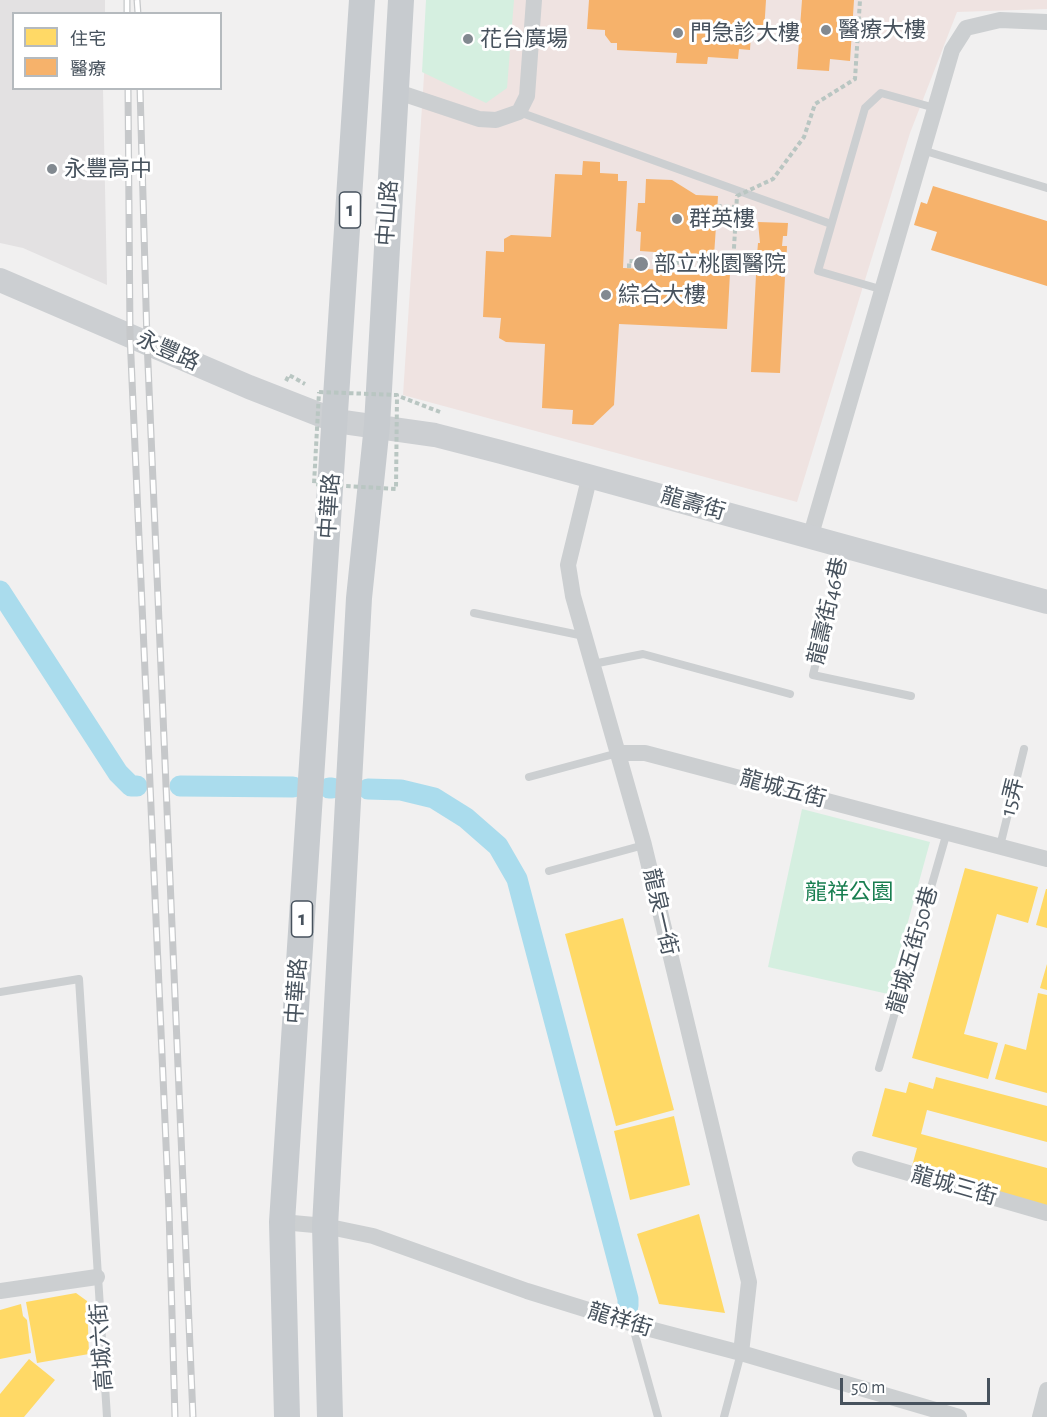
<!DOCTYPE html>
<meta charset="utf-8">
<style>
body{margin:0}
#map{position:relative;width:1047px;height:1417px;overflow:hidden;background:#f1f0f0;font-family:"Alegreya Sans","Noto Sans TC",sans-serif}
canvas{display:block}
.legend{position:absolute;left:12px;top:12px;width:210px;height:78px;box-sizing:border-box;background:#fff;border:2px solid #b5babe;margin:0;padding:8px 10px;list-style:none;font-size:18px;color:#47525d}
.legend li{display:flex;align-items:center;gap:12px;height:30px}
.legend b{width:30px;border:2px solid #b5babe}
.scale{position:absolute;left:840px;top:1378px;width:150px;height:27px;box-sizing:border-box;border:3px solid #47525d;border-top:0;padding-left:8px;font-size:18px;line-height:21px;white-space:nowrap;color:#47525d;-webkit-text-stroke:4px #fff;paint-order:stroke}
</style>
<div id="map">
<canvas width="1047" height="1417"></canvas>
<ul class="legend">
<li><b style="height:16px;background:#ffd966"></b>住宅</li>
<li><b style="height:16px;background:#f6b26b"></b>醫療</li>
</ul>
<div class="scale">50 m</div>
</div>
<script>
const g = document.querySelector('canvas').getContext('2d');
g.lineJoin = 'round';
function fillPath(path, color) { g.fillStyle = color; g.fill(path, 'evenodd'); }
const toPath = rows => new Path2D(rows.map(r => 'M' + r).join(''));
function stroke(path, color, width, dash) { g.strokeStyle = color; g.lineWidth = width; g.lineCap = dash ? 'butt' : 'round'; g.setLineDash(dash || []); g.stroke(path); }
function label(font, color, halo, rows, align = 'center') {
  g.font = font + ' "Alegreya Sans","Noto Sans TC",sans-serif'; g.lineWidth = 6; g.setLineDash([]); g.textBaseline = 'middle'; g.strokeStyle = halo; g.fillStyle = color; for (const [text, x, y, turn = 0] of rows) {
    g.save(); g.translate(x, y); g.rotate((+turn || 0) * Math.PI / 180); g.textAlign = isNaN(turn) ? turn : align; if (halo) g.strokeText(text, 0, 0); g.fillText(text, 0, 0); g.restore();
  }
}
fillPath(toPath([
 [0,0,105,0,105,13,14,14,14,88,103,89,107,285,23,248,0,243]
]), '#e3e1e2');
fillPath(toPath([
 [429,0,1047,0,1047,9,957,12,910,133,797,502,403,395]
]), '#efe3e1');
fillPath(toPath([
 [426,0,514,0,507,88,486,103,422,72],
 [802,809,930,842,888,994,768,967]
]), '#d5efe0');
fillPath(toPath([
 [965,868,1038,887,1028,923,997,914,964,1034,998,1043,988,1079,912,1058],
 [1046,889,1047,889,1047,928,1036,925],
 [623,918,674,1110,616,1126,565,934],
 [1047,964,1047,990,1040,988],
 [1038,993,1047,995,1047,1093,995,1079,1005,1044,1026,1050],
 [936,1077,1047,1106,1047,1142,927,1110,921,1134,1047,1168,1047,1207,911,1170,917,1148,872,1136,885,1088,906,1093,909,1082,933,1089],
 [674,1116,690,1185,630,1200,614,1131],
 [699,1214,725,1313,659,1304,637,1234],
 [76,1293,87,1301,89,1354,37,1363,26,1302],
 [21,1304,23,1316,27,1320,31,1353,0,1359,0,1310],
 [29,1359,55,1380,24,1417,0,1417,0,1394]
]), '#ffd966');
fillPath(toPath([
 [589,0,766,0,764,32,751,31,750,50,739,49,738,59,708,57,707,64,676,63,677,53,617,50,617,43,611,43,605,35,605,30,587,29],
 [802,0,854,0,850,61,830,59,829,71,797,69],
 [583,161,600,162,600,173,618,174,618,181,627,181,623,268,730,273,727,329,619,324,614,405,593,425,572,424,573,410,542,408,545,344,506,342,499,338,501,318,483,317,486,251,504,252,504,239,511,235,551,237,555,174,582,175],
 [646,179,672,180,696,195,718,196,714,256,640,251,641,232,636,231,638,203,645,203],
 [933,186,1047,221,1047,286,931,250,937,232,914,225,921,202,927,204],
 [758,222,788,223,787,236,783,236,782,246,787,246,786,268,782,268,781,277,785,277,780,373,751,372,756,275,760,275,760,267,756,267,758,243,760,243]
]), '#f6b26b');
stroke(toPath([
 [0,591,118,773,131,786,137,786],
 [180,786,293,787],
 [329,788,332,788],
 [368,789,401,790,434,798,466,818,498,846,517,879,628,1299,628,1306]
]), '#aadced', 21);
stroke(toPath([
 [717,206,736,207],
 [286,381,289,375,305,384],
 [401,397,440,412]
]), '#b9c6c2', 4, [4.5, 3]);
stroke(toPath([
 [519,112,831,224],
 [922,150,1047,188],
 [880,289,818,271,865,108,881,93,935,108],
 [843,548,813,675,911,696],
 [474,613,584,636],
 [593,664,643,654,790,694],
 [529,777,618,753],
 [1000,846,1024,749],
 [549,871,644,845],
 [0,992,79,979,107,1417],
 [879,1068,947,832],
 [632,1324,658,1417],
 [724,1417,741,1353]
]), '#cccfd1', 8);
stroke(toPath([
 [395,91,479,119,496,120,519,112,527,96,534,0],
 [590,475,568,565,573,596,644,845,749,1282,741,1353],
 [810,538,952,50,966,28,1000,20,1047,22],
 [618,753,645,753,1047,859],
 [860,1159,1047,1213],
 [282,1222,325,1226,373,1236,527,1291,646,1328,741,1353,959,1417],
 [0,1291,97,1277],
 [1040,1417,1047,1390]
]), '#cccfd1', 16);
stroke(toPath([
 [0,280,249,387,336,421,435,435,501,452,1047,602]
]), '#cccfd2', 24);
stroke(toPath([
 [287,1417,282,1222,362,0],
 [330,1417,325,1226,359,598,377,425,401,0]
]), '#c7cbcf', 26);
const rail = toPath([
 [127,0,127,14],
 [137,0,138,14],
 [128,88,130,335,169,1211,175,1417],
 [140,88,147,341,193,1417]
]);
stroke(rail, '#c6c8ca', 7);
stroke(rail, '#fff', 4.5, [14]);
stroke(toPath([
 [629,268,629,261,733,265,737,196,773,179,804,137,815,104,855,79,860,0],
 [319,392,397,395,396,489,314,484,319,392]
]), '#b9c6c2', 4, [4.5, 3]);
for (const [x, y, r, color] of [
 [826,30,6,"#828990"],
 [678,33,6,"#828990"],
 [468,39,6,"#828990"],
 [52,169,6,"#828990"],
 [677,219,6,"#828990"],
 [641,264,8,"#828990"],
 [606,295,6,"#828990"]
]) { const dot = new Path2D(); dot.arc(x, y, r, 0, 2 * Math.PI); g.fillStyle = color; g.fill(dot); stroke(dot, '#fff', 2); }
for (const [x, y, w] of [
 [350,210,21],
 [302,919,21]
]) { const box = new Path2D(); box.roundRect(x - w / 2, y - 18, w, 36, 4.5); g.fillStyle = '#fff'; g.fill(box); stroke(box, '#47525d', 1.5); }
label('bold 21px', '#47525d', null, [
 ["1",350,210],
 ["1",302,919]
]);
label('22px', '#47525d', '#fff', [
 ["醫療大樓",838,30],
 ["門急診大樓",690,33],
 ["花台廣場",480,39],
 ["永豐高中",64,169],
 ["群英樓",689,219],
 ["部立桃園醫院",654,264],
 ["綜合大樓",618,295]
], 'left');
label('22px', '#47525d', '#fff', [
 ["中山路",388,213,-86],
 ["永豐路",168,351,24],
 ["龍壽街",693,504,16],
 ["中華路",330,506,-86],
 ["龍壽街46巷",828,611,-77],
 ["龍城五街",783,789,15],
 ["15弄",1012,797,-76],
 ["龍泉一街",660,912,77],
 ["龍城五街50巷",913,950,-74],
 ["中華路",297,991,-86],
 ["龍城三街",954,1186,16],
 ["龍祥街",620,1320,17],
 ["高城六街",102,1347,-94]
]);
label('22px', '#187e50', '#fff', [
 ["龍祥公園",849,892]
]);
</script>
